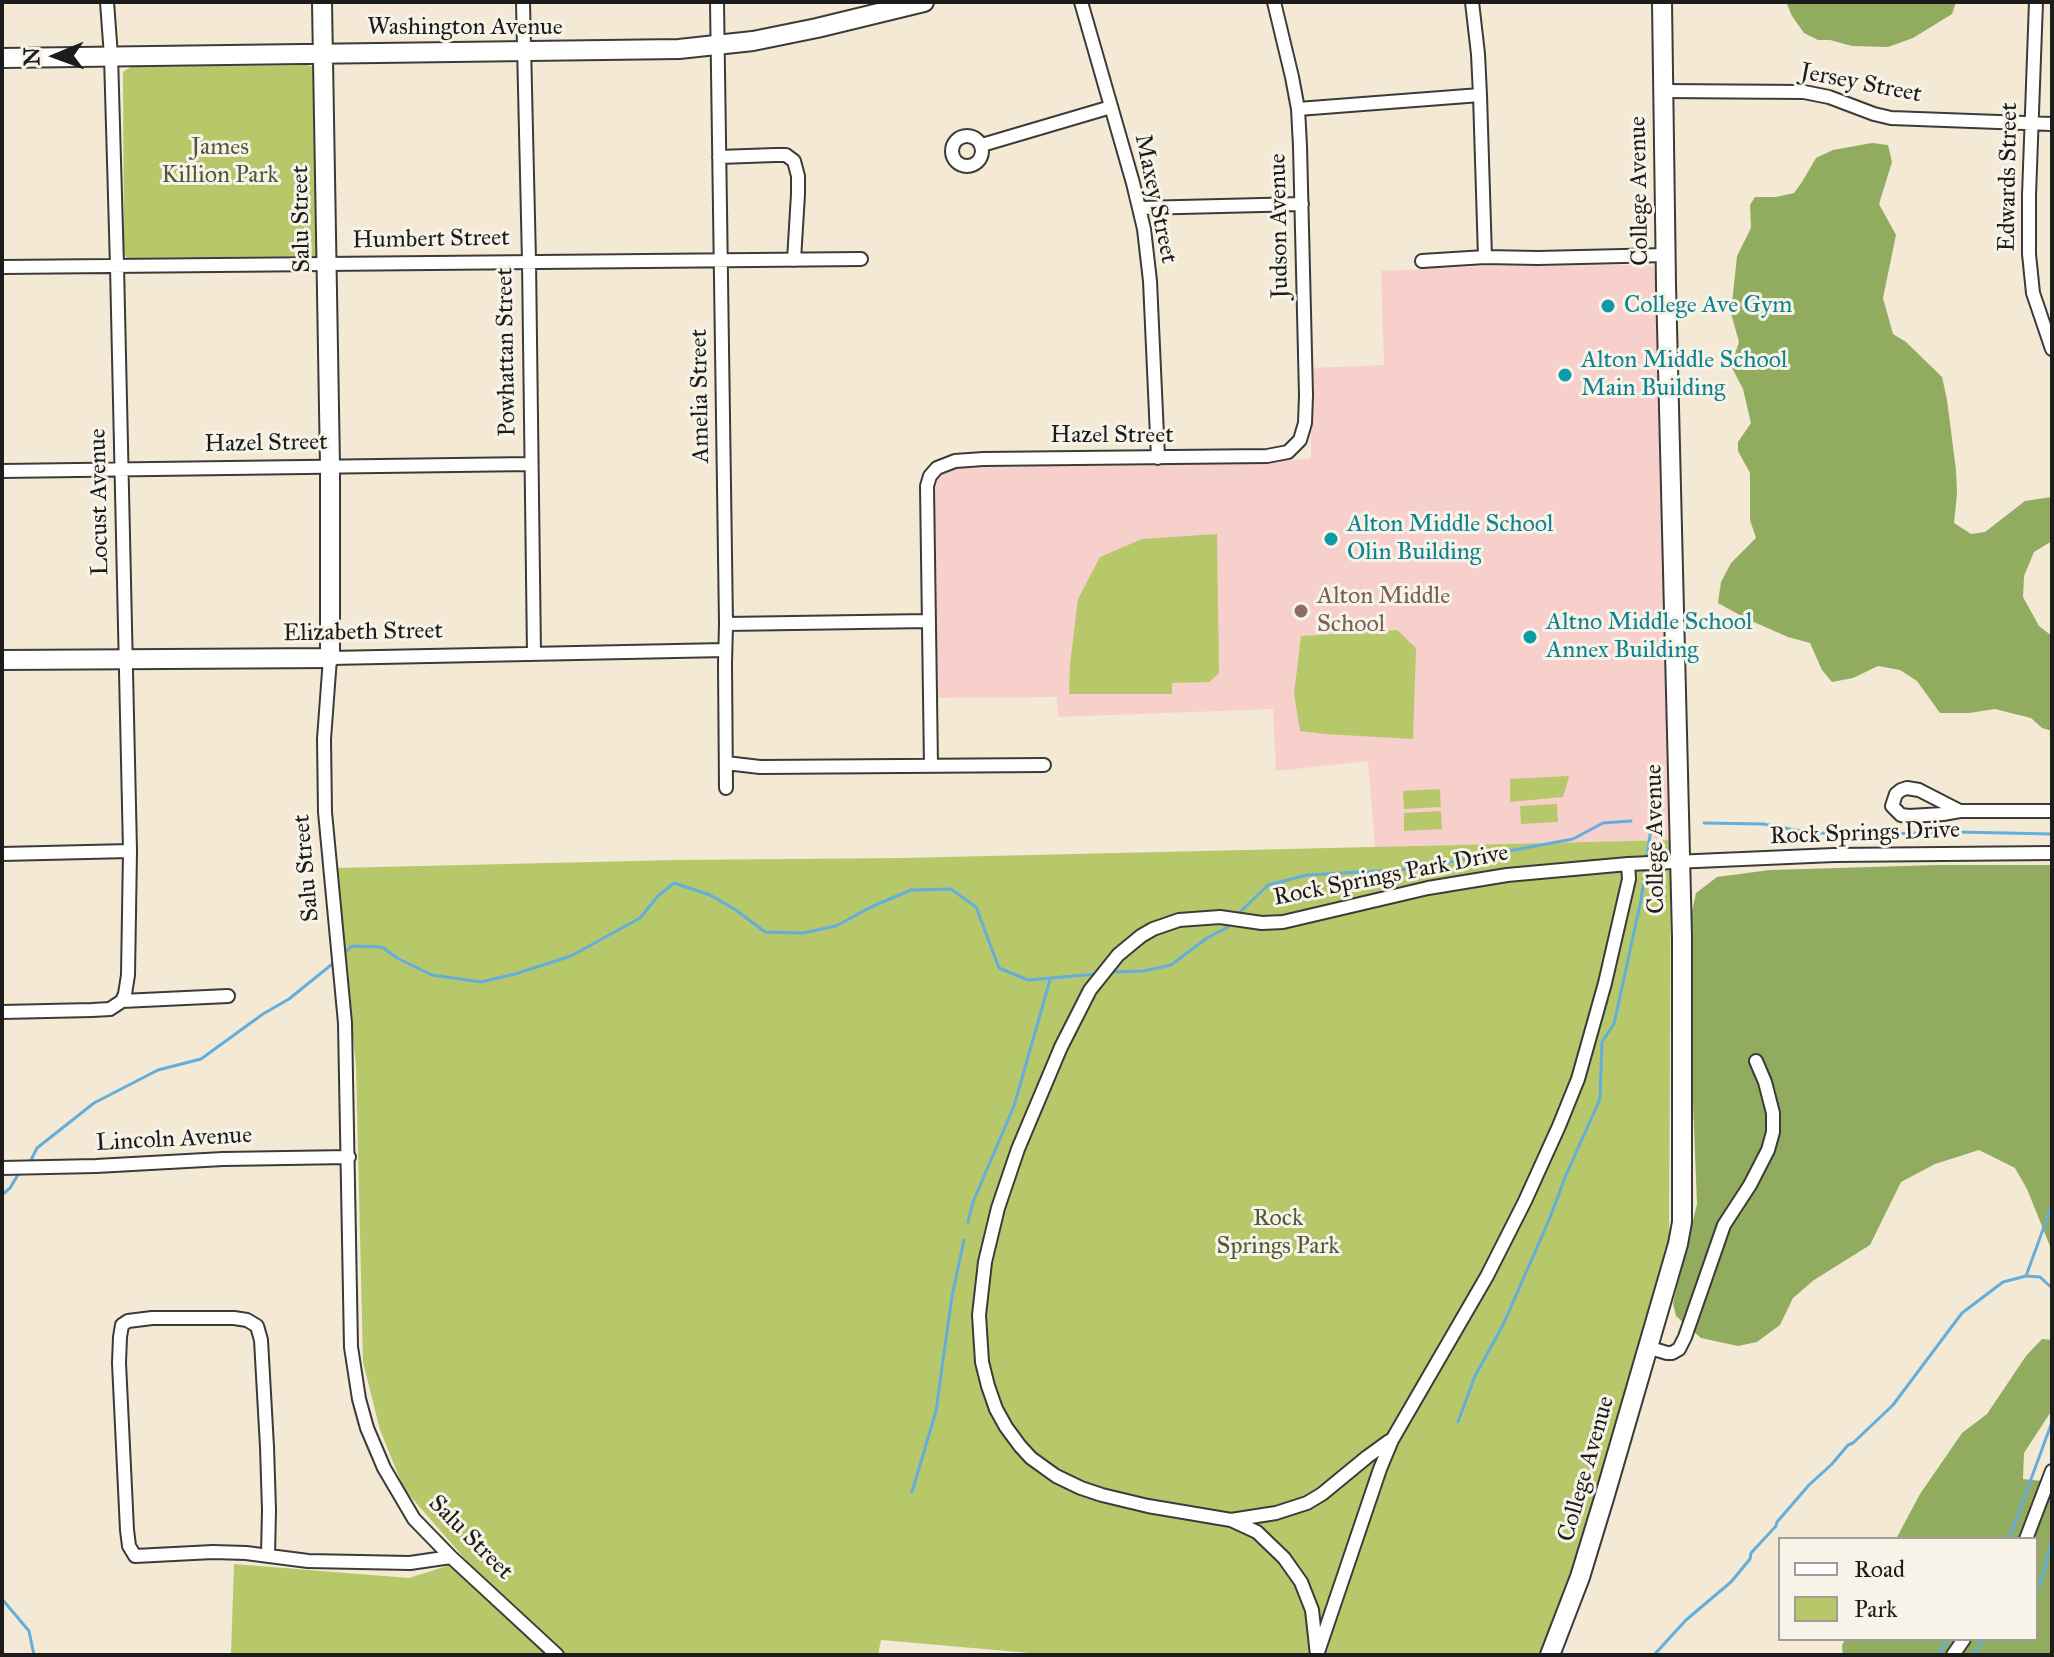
<!DOCTYPE html>
<style>
body{margin:0}
#map{position:relative;width:2054px;height:1657px;overflow:hidden;background:#f3e9d4;font-family:"IM FELL Great Primer",serif}
canvas{display:block}
.frame{position:absolute;inset:0;border:4px solid #1c1c1c;pointer-events:none}
.legend{position:absolute;left:1778px;top:1537px;width:260px;height:104px;box-sizing:border-box;background:#f7f3e8;border:2px solid #9f9d96;margin:0;padding:10px 14px;list-style:none;font-size:24px;color:#1c1c1c}
.legend li{display:flex;align-items:center;gap:16px;height:40px}
.legend b{width:40px;border:2px solid #9f9d96}
.north{position:absolute;left:16px;top:16px;width:80px;height:80px;-webkit-text-stroke:6px #f7f3e8;paint-order:stroke;rotate:269deg;font-size:22px;font-weight:700;line-height:32px;text-align:center;color:#1c1c1c}
.north::after{content:'';display:block;margin:auto;width:28px;height:36px;background:#1c1c1c;clip-path:polygon(50% 0,100% 100%,50% 72%,0 100%)}
</style>
<div id="map">
<canvas width="2054" height="1657"></canvas>
<div class="frame"></div>
<ul class="legend">
<li><b style="height:10px;background:#fff"></b>Road</li>
<li><b style="height:22px;background:#b7c86b"></b>Park</li>
</ul>
<div class="north">N</div>
</div>
<script>
const g = document.querySelector('canvas').getContext('2d');
g.lineJoin = 'round';
function fillPath(path, color) { g.fillStyle = color; g.fill(path, 'evenodd'); }
const toPath = rows => new Path2D(rows.map(r => 'M' + r).join(''));
function stroke(path, color, width, dash) { g.strokeStyle = color; g.lineWidth = width; g.lineCap = dash ? 'butt' : 'round'; g.setLineDash(dash || []); g.stroke(path); }
function label(font, color, halo, rows, align = 'center') {
  g.font = font + ' "IM FELL Great Primer",serif'; g.lineWidth = 6; g.setLineDash([]); g.textBaseline = 'middle'; g.strokeStyle = halo; g.fillStyle = color; for (const [text, x, y, turn = 0] of rows) {
    g.save(); g.translate(x, y); g.rotate((+turn || 0) * Math.PI / 180); g.textAlign = isNaN(turn) ? turn : align; if (halo) g.strokeText(text, 0, 0); g.fillText(text, 0, 0); g.restore();
  }
}
fillPath(toPath([
 [1646,265,1653,267,1656,274,1671,840,1375,847,1368,761,1276,771,1273,709,1058,717,1057,697,938,698,933,499,938,478,946,471,958,467,1144,465,1311,459,1311,368,1384,365,1381,271,1486,266]
]), '#f7d0cc');
fillPath(toPath([
 [307,65,314,67,318,256,127,258,124,254,123,72,131,67],
 [1217,534,1219,673,1209,682,1172,683,1172,694,1069,694,1070,664,1078,599,1100,557,1142,539],
 [1397,630,1416,648,1413,739,1324,734,1300,731,1294,694,1301,636],
 [1568,776,1569,777,1563,797,1510,802,1510,779],
 [1440,789,1441,807,1404,809,1403,791],
 [1557,804,1558,822,1521,824,1520,806],
 [1441,811,1442,829,1404,831,1404,813],
 [1671,840,1669,1246,1563,1600,1541,1655,1053,1655,881,1640,878,1655,231,1655,234,1564,409,1578,466,1560,404,1489,380,1430,363,1362,356,1066,336,868,676,860,903,858]
]), '#b7c86b');
fillPath(toPath([
 [1786,2,1956,2,1952,14,1913,38,1888,47,1852,46,1830,40,1818,40,1804,33,1792,16],
 [1872,143,1888,145,1892,162,1879,204,1896,235,1883,298,1893,334,1906,342,1942,377,1947,400,1956,470,1957,494,1954,523,1971,534,1985,532,2025,501,2052,497,2052,541,2034,552,2024,576,2023,597,2039,626,2052,636,2052,731,2042,728,2031,718,1995,709,1969,713,1940,713,1917,681,1900,670,1878,666,1853,678,1832,682,1822,670,1810,643,1788,637,1747,619,1718,603,1721,582,1731,563,1756,538,1750,520,1750,473,1738,451,1738,442,1751,423,1743,389,1731,366,1739,342,1731,313,1737,256,1751,228,1750,205,1755,197,1776,197,1794,193,1802,182,1816,158,1833,150],
 [1938,865,2052,865,2052,1251,2027,1189,2015,1168,1979,1150,1935,1164,1901,1182,1870,1245,1814,1280,1793,1298,1780,1325,1757,1342,1738,1346,1701,1338,1676,1316,1673,1303,1697,1204,1692,1077,1691,916,1696,893,1717,877,1770,870],
 [2042,1339,2052,1340,2052,1410,2024,1453,2023,1479,2052,1482,2052,1655,1843,1655,1842,1646,1845,1639,2036,1639,2036,1539,1896,1539,1920,1494,1962,1433,1987,1414,2026,1356]
]), '#91ac5f');
stroke(toPath([
 [1704,823,1763,824,1806,832,1847,835,1957,832,2052,834],
 [1647,855,1652,822],
 [1237,915,1268,885,1307,875,1412,869,1573,839,1603,823,1631,821],
 [342,955,352,946,382,947,397,958,432,975,481,982,515,974,571,956,640,918,658,896,674,883,710,895,736,910,765,932,803,933,836,926,871,907,911,890,951,889,976,907,999,968,1028,980,1097,974],
 [1108,972,1144,971,1171,965,1207,938,1228,927],
 [30,1162,37,1148,94,1103,158,1070,201,1059,263,1014,289,999,336,961],
 [2,1195,10,1188,19,1173],
 [968,1222,973,1202,1014,1106,1050,980],
 [2026,1276,2052,1205],
 [1458,1422,1475,1376,1503,1325,1549,1220,1566,1175,1600,1099,1602,1042,1614,1024,1641,900,1645,872],
 [912,1492,936,1411,952,1296,964,1240],
 [2009,1539,2052,1422],
 [2036,1588,2042,1579,2052,1539],
 [2,1599,29,1631,34,1655],
 [1654,1655,1686,1620,1731,1582,1750,1559,1751,1553,1776,1526,1777,1522,1809,1485,1832,1464,1848,1445,1853,1443,1893,1405,1962,1313,2003,1282,2026,1276,2040,1277,2052,1288],
 [1938,1655,1949,1639],
 [1974,1655,1984,1639]
]), '#64aedc', 3);
const street = toPath([
 [107,2,111,56,117,266,130,851,128,975,125,994,122,1001],
 [523,2,529,261,534,654],
 [717,2,726,624,725,664,726,788],
 [1081,2,1133,183,1144,229,1150,281,1158,458],
 [1472,2,1478,54,1480,95,1485,257],
 [2036,2,2029,195,2029,254,2033,293,2052,349],
 [1662,91,1804,92,1829,97,1874,114,1891,118,2052,124],
 [1298,109,1480,95],
 '952 151a15 15 0 1 1 30 0a15 15 0 1 1-30 0Z',
 [982,145,1111,107],
 [719,157,775,155,786,155,794,161,798,176,798,194,794,260],
 [1140,208,1302,204],
 [1422,261,1485,257,1538,258,1666,255],
 [2,267,861,259],
 [2,471,531,464],
 [726,624,928,621],
 [726,763,760,767,1044,765],
 [931,766,927,486,930,476,937,468,955,461,983,459,1267,456,1288,452,1300,440,1305,423,1306,395,1300,146,1298,109,1292,77,1274,2],
 [1960,811,1919,790,1907,788,1901,790,1896,794,1892,806,1901,815,1909,816,1943,814,1960,811,2052,811],
 [2,854,130,851],
 [2,1012,92,1010,110,1009,122,1001,228,996],
 [2,1168,96,1166,223,1159,349,1157],
 [1647,1347,1667,1353,1672,1353,1679,1349,1685,1337,1724,1225,1750,1185,1768,1150,1773,1132,1773,1113,1765,1082,1756,1061],
 [1231,1520,1276,1513,1307,1503,1322,1494,1367,1457,1389,1441],
 [2026,1539,2052,1471],
 [268,1556,269,1510,267,1447,261,1340,257,1326,247,1320,234,1318,152,1318,128,1321,122,1325,120,1337,119,1363,127,1530,129,1546,135,1556,213,1552,246,1553,308,1561,410,1563,451,1557],
 [1318,1652,1380,1469,1392,1440,1487,1276,1525,1201,1559,1126,1578,1079,1605,983,1629,879,1628,864],
 [557,1655,451,1557,414,1519,384,1468,367,1428,359,1399,351,1347,345,1023,325,812,324,739,330,658,725,650],
 [1317,1655,1312,1610,1301,1582,1284,1558,1257,1532,1231,1520,1148,1506,1102,1495,1081,1488,1056,1476,1031,1458,1020,1446,1006,1427,996,1409,988,1386,982,1362,979,1315,985,1262,998,1208,1018,1149,1061,1047,1090,990,1118,955,1141,936,1153,929,1179,920,1220,917,1262,923,1283,922,1428,888,1507,875,1628,864,1834,855,2052,853],
 [1953,1655,1964,1639]
]);
const secondary = toPath([
 [2,58,679,49,753,41,817,28,924,2],
 [2,660,330,658,330,466,322,2],
 [1550,1655,1580,1577,1605,1495,1678,1244,1682,1222,1682,937,1666,285,1662,2]
]);
stroke(street, '#3c3b38', 16);
stroke(secondary, '#3c3b38', 22);
stroke(street, '#fff', 12);
stroke(secondary, '#fff', 18);
for (const [x, y, r, color] of [
 [1608,306,8,"#0f9aa8"],
 [1565,375,8,"#0f9aa8"],
 [1331,539,8,"#0f9aa8"],
 [1301,611,8,"#8d6e63"],
 [1530,637,8,"#0f9aa8"]
]) { const dot = new Path2D(); dot.arc(x, y, r, 0, 2 * Math.PI); g.fillStyle = color; g.fill(dot); stroke(dot, '#f7f3e8', 3); }
label('24px', '#1c1c1c', '#f7f3e8', [
 ["Washington Avenue",465,28],
 ["Jersey Street",1861,84,11],
 ["Edwards Street",2009,177,-89],
 ["College Avenue",1640,191,-91],
 ["Maxey Street",1155,199,78],
 ["Salu Street",302,219,-91],
 ["Judson Avenue",1280,226,-91],
 ["Humbert Street",431,240,-1],
 ["Powhattan Street",507,352,-91],
 ["Amelia Street",701,396,-91],
 ["Hazel Street",1112,436],
 ["Hazel Street",266,444,-1],
 ["Locust Avenue",100,502,-91],
 ["Elizabeth Street",363,633,-1],
 ["Rock Springs Drive",1865,834,-2],
 ["College Avenue",1656,839,-91],
 ["Salu Street",307,868,-95],
 ["Rock Springs Park Drive",1391,876,-11],
 ["Lincoln Avenue",174,1140,-3],
 ["College Avenue",1587,1469,-74],
 ["Salu Street",470,1538,45]
]);
label('24px', '#525838', '#f7f3e8', [
 ["James",220,148],
 ["Killion Park",220,176],
 ["Rock",1278,1219],
 ["Springs Park",1278,1247]
]);
label('24px', '#0d838f', '#f7f3e8', [
 ["College Ave Gym",1624,306],
 ["Alton Middle School",1581,361],
 ["Main Building",1581,389],
 ["Alton Middle School",1347,525],
 ["Olin Building",1347,553],
 ["Altno Middle School",1546,623],
 ["Annex Building",1546,651]
], 'left');
label('24px', '#785e54', '#f7f3e8', [
 ["Alton Middle",1317,597],
 ["School",1317,625]
], 'left');
</script>
